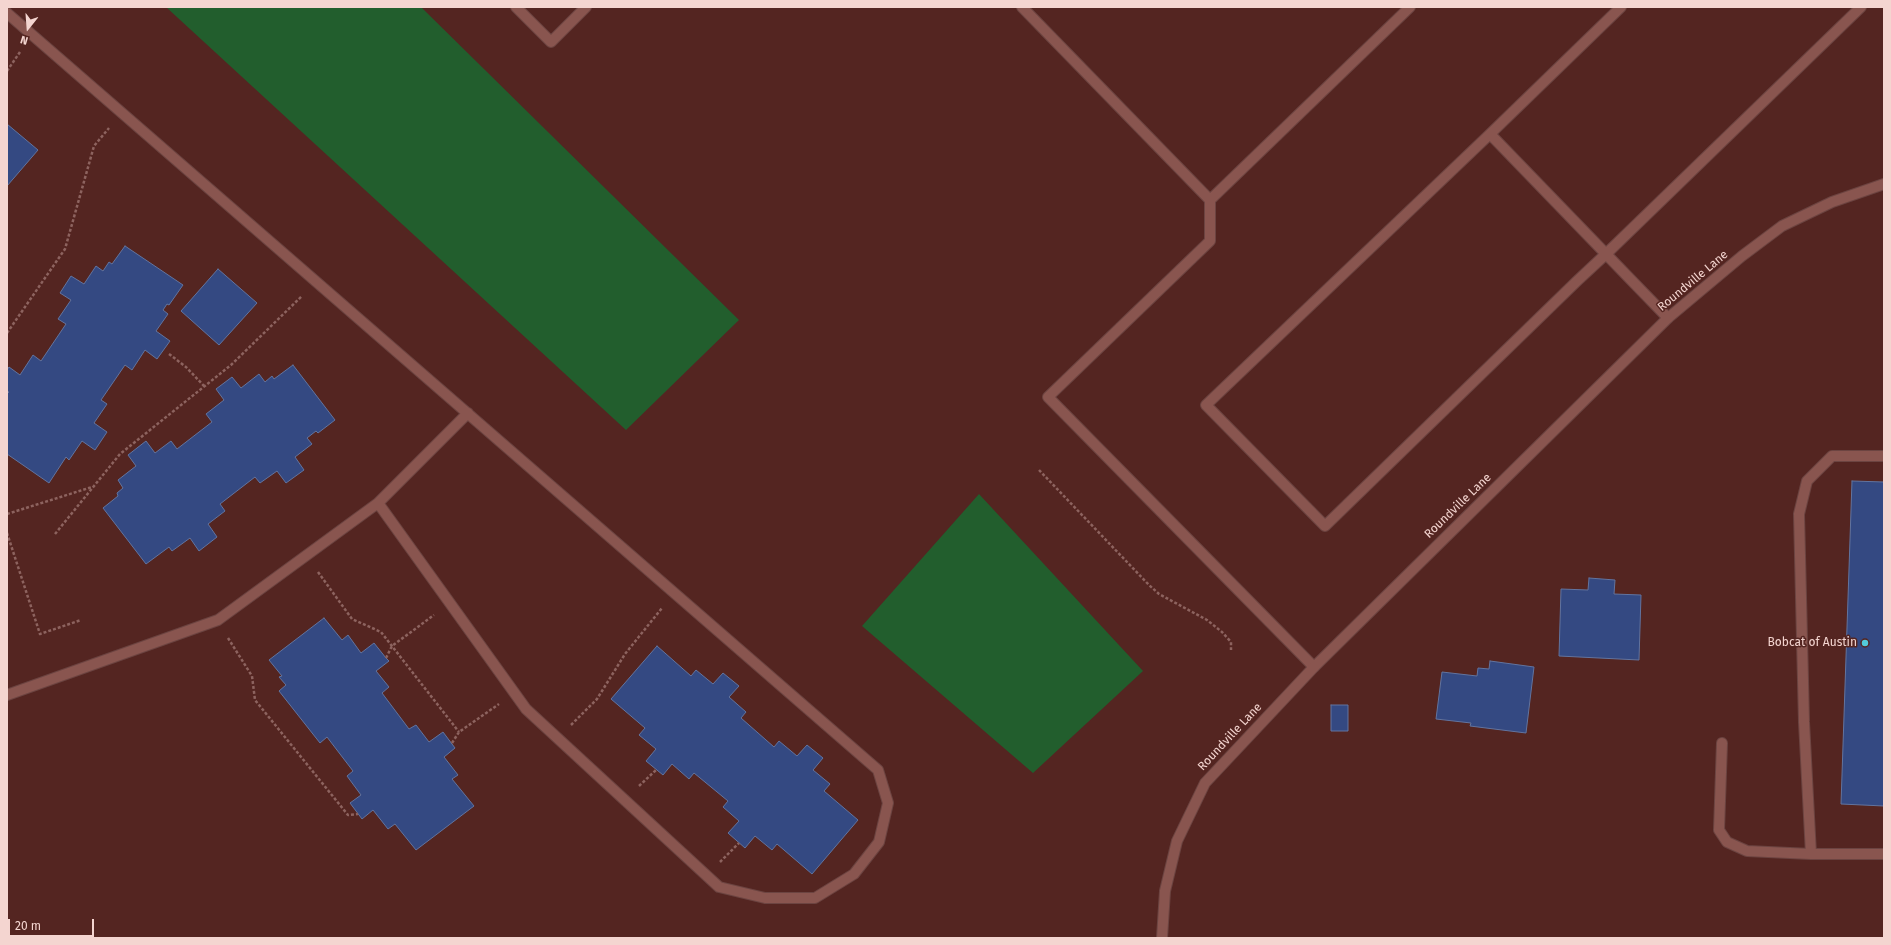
<!DOCTYPE html>
<style>
body{margin:0}
#map{position:relative;width:1891px;height:945px;overflow:hidden;background:#542521;font-family:"Fira Sans",sans-serif}
canvas{display:block}
.frame{position:absolute;inset:0;border:8px solid #f4d5d0;pointer-events:none}
.north{position:absolute;left:8px;top:8px;width:40px;height:40px;-webkit-text-stroke:3px #542521;paint-order:stroke;rotate:197deg;font-size:11px;font-weight:700;line-height:16px;text-align:center;color:#f4d5d0}
.north::after{content:'';display:block;margin:auto;width:14px;height:18px;background:#f4d5d0;clip-path:polygon(50% 0,100% 100%,50% 72%,0 100%)}
.scale{position:absolute;left:8px;top:919px;width:86px;height:18px;box-sizing:border-box;border:2px solid #f4d5d0;border-top:0;padding-left:5px;font-size:12px;line-height:14px;white-space:nowrap;color:#f4d5d0;-webkit-text-stroke:3px #542521;paint-order:stroke}
</style>
<div id="map">
<canvas width="1891" height="945"></canvas>
<div class="frame"></div>
<div class="north">N</div>
<div class="scale">20 m</div>
</div>
<script>
const g = document.querySelector('canvas').getContext('2d');
g.lineJoin = 'round';
function fillPath(path, color) { g.fillStyle = color; g.fill(path, 'evenodd'); }
const toPath = rows => new Path2D(rows.map(r => 'M' + r).join(''));
function stroke(path, color, width, dash) { g.strokeStyle = color; g.lineWidth = width; g.lineCap = dash ? 'butt' : 'round'; g.setLineDash(dash || []); g.stroke(path); }
function label(font, color, halo, rows, align = 'center') {
  g.font = font + ' "Fira Sans",sans-serif'; g.lineWidth = 3; g.setLineDash([]); g.textBaseline = 'middle'; g.strokeStyle = halo; g.fillStyle = color; for (const [text, x, y, turn = 0] of rows) {
    g.save(); g.translate(x, y); g.rotate((+turn || 0) * Math.PI / 180); g.textAlign = isNaN(turn) ? turn : align; if (halo) g.strokeText(text, 0, 0); g.fillText(text, 0, 0); g.restore();
  }
}
fillPath(toPath([
 [166,7,421,7,739,320,626,430],
 [979,494,1143,671,1033,773,862,626]
]), '#225e2d');
const building = toPath([
 [7,124,38,150,7,186,7,124],
 [125,246,183,285,169,305,167,304,163,310,168,314,156,331,170,341,157,359,145,350,132,370,125,365,101,400,107,404,94,423,107,432,95,450,82,441,69,460,66,457,49,483,7,454,7,394,9,392,7,391,7,370,9,367,20,375,33,355,41,361,66,324,58,319,71,300,60,293,71,276,84,284,96,266,103,271,109,262,112,264,125,246],
 [218,269,257,303,219,345,181,311,218,269],
 [293,365,335,420,318,433,316,431,307,438,312,444,295,457,304,470,286,483,277,471,260,483,255,477,220,504,225,511,208,524,217,537,199,551,190,538,172,551,169,547,146,564,103,508,118,496,117,493,123,488,118,480,136,466,128,455,146,441,155,453,171,441,177,449,212,422,206,414,224,400,216,389,232,377,241,388,259,374,265,382,272,376,274,379,293,365],
 [1852,481,1884,482,1884,806,1841,804,1852,481],
 [1589,578,1615,580,1614,594,1641,595,1639,660,1559,656,1561,589,1588,590,1589,578],
 [324,618,342,640,348,635,361,653,374,643,386,658,389,661,376,671,389,687,382,693,409,729,416,725,429,742,443,732,455,748,444,757,458,775,452,779,474,806,416,850,395,824,388,829,373,810,362,819,350,803,361,795,347,776,353,771,327,737,320,743,279,691,286,685,279,677,282,676,269,660,324,618],
 [657,646,691,676,696,670,713,684,723,673,739,686,729,697,746,712,741,718,774,747,779,741,797,756,807,745,823,758,813,770,830,784,824,791,858,820,812,874,777,844,772,850,755,836,745,848,728,833,739,821,723,807,728,801,694,773,689,779,672,764,663,775,646,761,656,749,639,735,645,728,611,699,657,646],
 [1490,661,1534,667,1526,733,1470,726,1471,723,1436,719,1442,672,1477,676,1478,668,1489,669,1490,661],
 [1331,705,1348,705,1348,731,1331,731,1331,705]
]);
fillPath(building, '#344982');
stroke(building, '#62749f', 1);
const lane = toPath([
 [516,7,551,42,586,7],
 [1022,7,1210,200],
 [7,13,878,770,888,803,879,842,854,874,815,898,765,898,719,887,526,709,378,503,218,620,7,695],
 [1490,134,1621,7],
 [1668,318,1635,284,1490,134,1206,405,1325,526,1577,281,1606,254,1861,7],
 [1884,456,1832,456,1807,481,1799,514,1804,722,1811,854,1884,854],
 [378,503,468,413],
 [1314,667,1048,397,1210,241,1210,200,1410,7],
 [1722,743,1719,830,1727,842,1747,851,1811,854]
]);
const street = toPath([
 [1162,938,1165,891,1177,841,1205,783,1314,667,1668,318,1742,256,1782,226,1832,202,1884,184]
]);
stroke(lane, '#6c4441', 12);
stroke(street, '#6c4441', 12);
stroke(toPath([
 [7,71,20,52],
 [7,333,65,249,94,146,109,128],
 [169,354,186,367,205,387],
 [1039,470,1149,585,1159,594,1207,620,1222,632,1231,642,1231,650],
 [7,514,92,487],
 [7,533,40,634,81,620],
 [55,534,120,454,231,365,302,296],
 [318,572,352,619,381,632,459,732],
 [228,638,252,676,255,700,348,815,358,814],
 [386,658,392,646,434,615],
 [571,725,597,699,625,654,662,608],
 [452,743,459,732,499,704],
 [639,786,656,770],
 [720,862,739,843]
]), '#8d635f', 2.5, [3, 2]);
stroke(lane, '#89554f', 10);
stroke(street, '#89554f', 10);
for (const [x, y, r, color] of [
 [1865,643,4,"#53cbda"]
]) { const dot = new Path2D(); dot.arc(x, y, r, 0, 2 * Math.PI); g.fillStyle = color; g.fill(dot); stroke(dot, '#542521', 1.5); }
label('12px', '#f4d5d0', '#542521', [
 ["Roundville Lane",1693,281,-40],
 ["Roundville Lane",1458,506,-44],
 ["Roundville Lane",1230,737,-47]
]);
label('12px', '#f4d5d0', '#542521', [
 ["Bobcat of Austin",1857,643]
], 'right');
</script>
